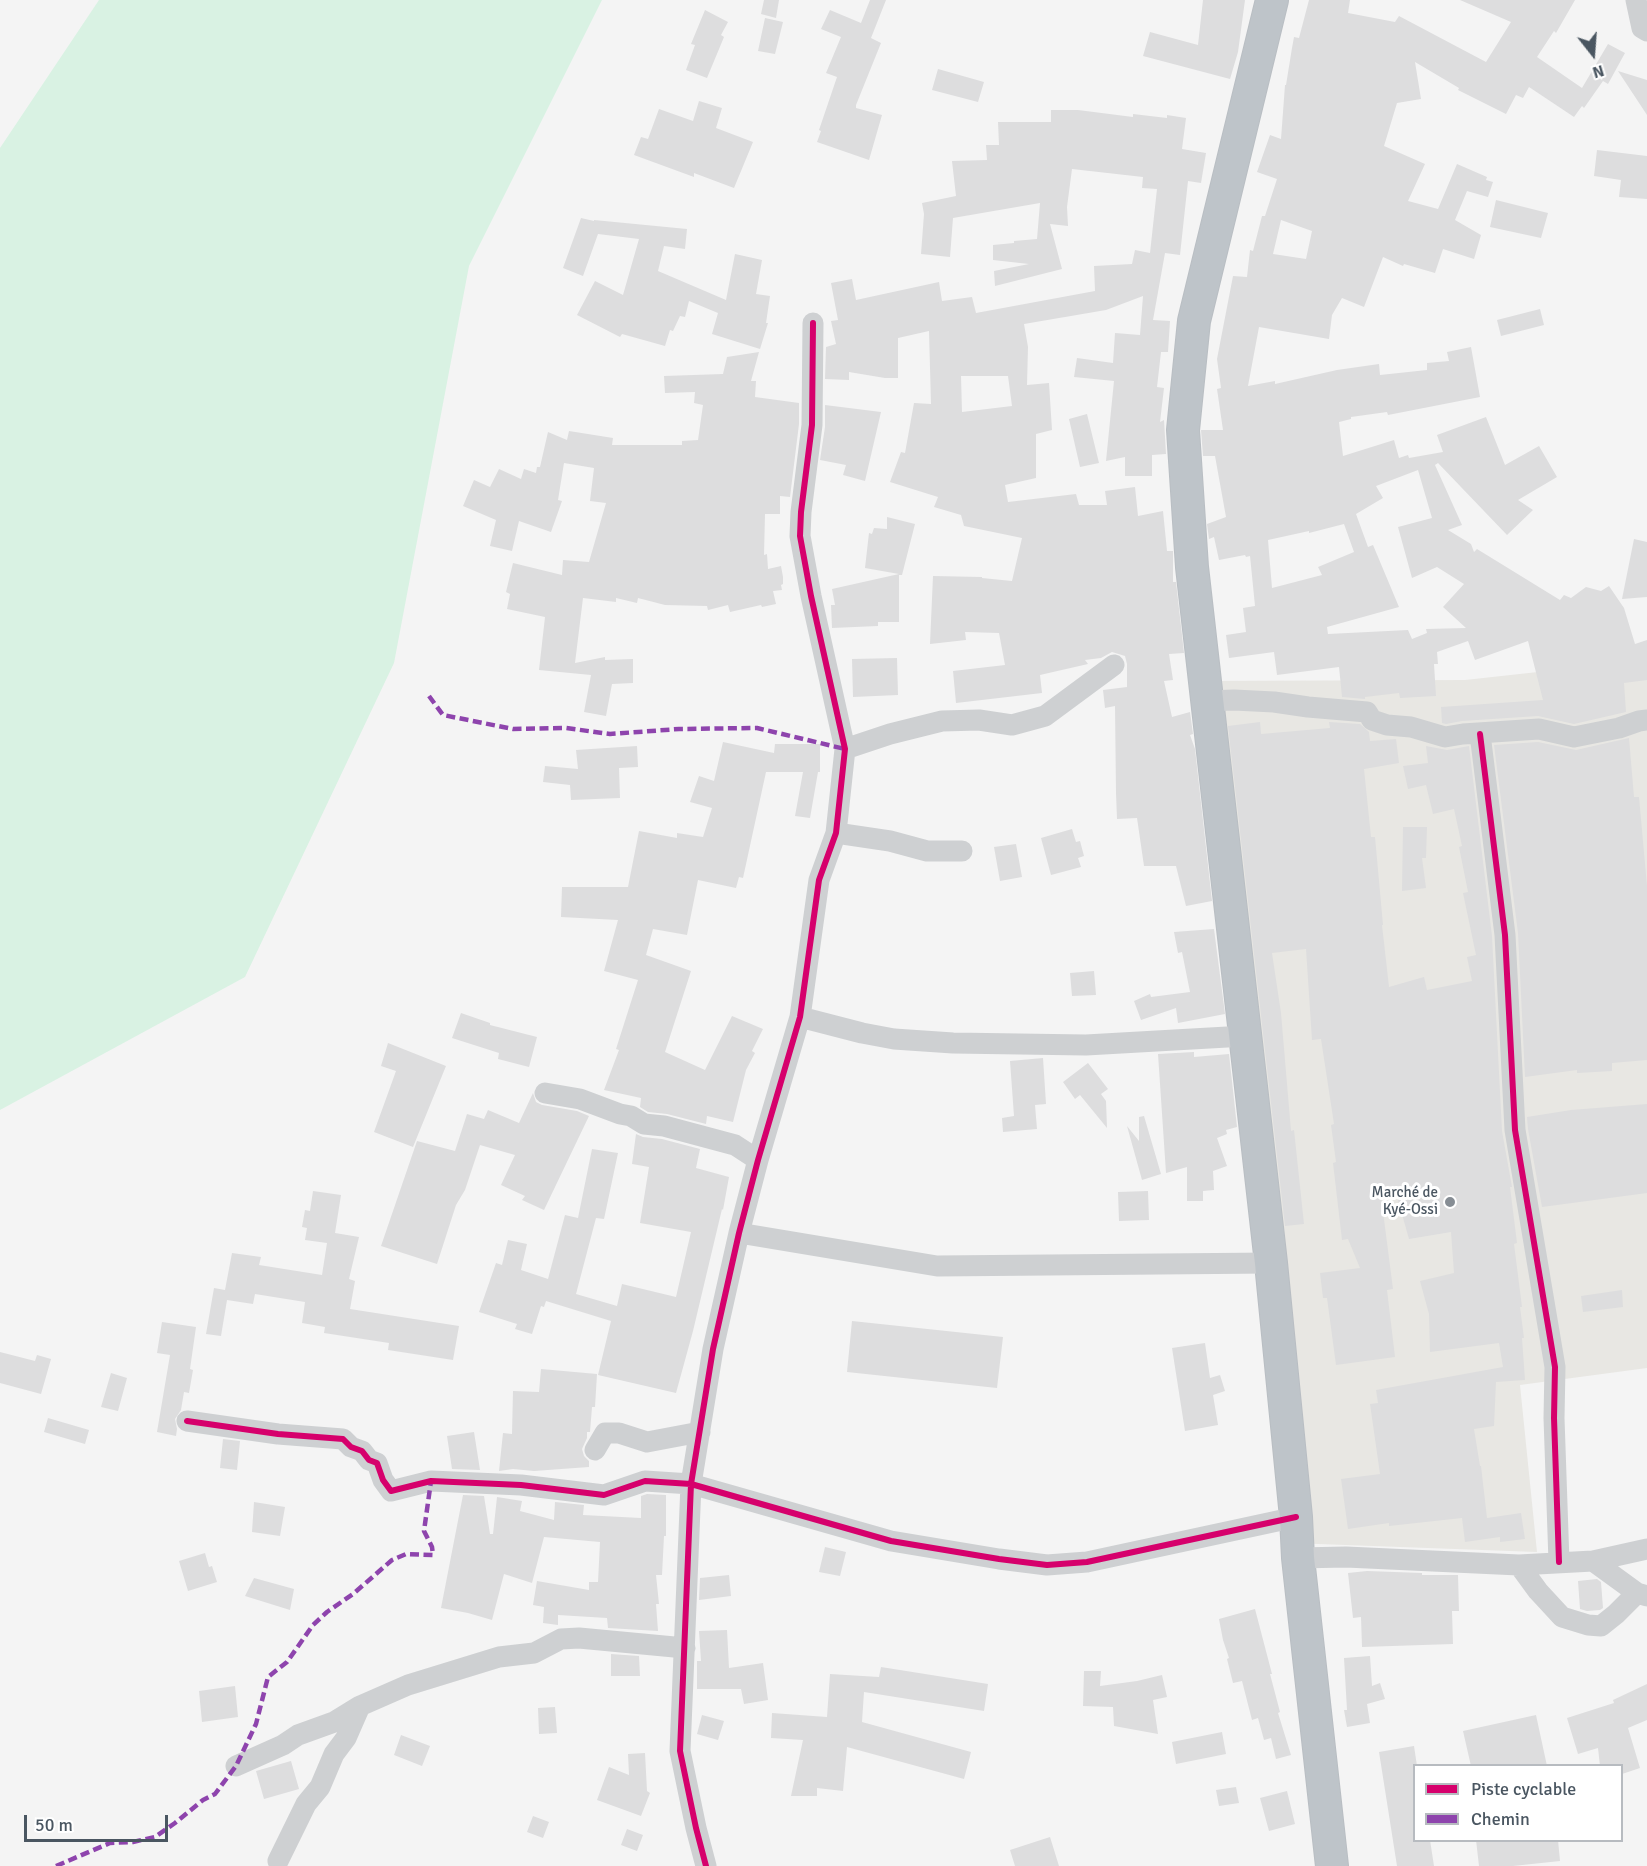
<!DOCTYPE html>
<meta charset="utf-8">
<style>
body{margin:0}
#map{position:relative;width:1647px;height:1866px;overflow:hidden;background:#f4f4f4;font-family:Signika,sans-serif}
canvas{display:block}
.legend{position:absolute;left:1413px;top:1764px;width:210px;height:78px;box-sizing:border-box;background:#fff;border:2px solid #b7bbc0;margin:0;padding:8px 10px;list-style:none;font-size:18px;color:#4a5661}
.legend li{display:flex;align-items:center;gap:12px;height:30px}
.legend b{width:30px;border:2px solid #b7bbc0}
.north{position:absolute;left:1563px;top:24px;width:60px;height:60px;-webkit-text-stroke:4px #fff;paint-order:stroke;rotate:163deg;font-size:16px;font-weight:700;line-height:24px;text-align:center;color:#4a5661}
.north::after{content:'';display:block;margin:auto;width:21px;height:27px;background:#4a5661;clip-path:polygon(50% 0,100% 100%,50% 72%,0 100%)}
.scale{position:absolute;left:24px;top:1815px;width:144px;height:27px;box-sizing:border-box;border:3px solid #4a5661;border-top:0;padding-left:8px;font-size:18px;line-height:21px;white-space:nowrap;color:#4a5661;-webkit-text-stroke:4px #fff;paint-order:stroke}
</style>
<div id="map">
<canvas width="1647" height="1866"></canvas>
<ul class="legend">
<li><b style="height:8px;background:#d6006c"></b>Piste cyclable</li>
<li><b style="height:8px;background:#8e44ad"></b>Chemin</li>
</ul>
<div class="north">N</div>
<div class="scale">50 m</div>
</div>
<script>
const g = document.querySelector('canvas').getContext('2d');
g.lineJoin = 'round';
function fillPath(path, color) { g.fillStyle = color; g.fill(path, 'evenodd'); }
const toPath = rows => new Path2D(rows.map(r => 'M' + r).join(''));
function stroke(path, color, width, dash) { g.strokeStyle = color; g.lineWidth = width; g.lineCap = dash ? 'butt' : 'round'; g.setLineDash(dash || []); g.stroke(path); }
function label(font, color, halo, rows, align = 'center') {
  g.font = font + ' Signika,sans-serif'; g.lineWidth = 6; g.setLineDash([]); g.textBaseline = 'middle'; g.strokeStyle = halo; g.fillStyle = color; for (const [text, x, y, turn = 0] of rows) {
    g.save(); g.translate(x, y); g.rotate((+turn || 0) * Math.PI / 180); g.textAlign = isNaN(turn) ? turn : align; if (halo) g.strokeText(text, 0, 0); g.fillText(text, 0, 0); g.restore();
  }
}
fillPath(toPath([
 [1647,660,1647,1368,1520,1385,1537,1552,1291,1543,1193,681,1465,680]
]), '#e8e7e3');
fillPath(toPath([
 [99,0,602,0,469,266,394,663,245,977,0,1110,0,148]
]), '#d9f2e3');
fillPath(toPath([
 [764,0,779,0,776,18,761,14],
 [870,0,886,0,871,38,881,43,856,105,856,108,882,115,869,160,817,142,821,131,819,130,837,77,826,73,841,37,821,29,830,10,861,23],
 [1203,0,1245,0,1238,52,1230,79,1143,56,1150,32,1198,45],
 [1309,0,1350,0,1348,13,1395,22,1399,16,1486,62,1511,22,1460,0,1575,0,1556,33,1554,31,1537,57,1582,88,1608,44,1625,53,1608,84,1603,81,1584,108,1582,106,1574,117,1529,87,1523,98,1516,95,1506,114,1458,90,1459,88,1415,62,1421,99,1397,103,1384,146,1425,164,1408,201,1438,209,1457,164,1487,177,1486,180,1493,182,1488,197,1467,191,1455,220,1481,235,1474,259,1443,249,1435,273,1404,264,1403,266,1383,257,1364,307,1342,298,1332,315,1329,339,1259,327,1248,386,1275,381,1275,384,1337,370,1379,364,1380,375,1427,370,1427,363,1449,361,1447,352,1471,347,1480,397,1388,415,1387,412,1351,417,1351,419,1339,422,1343,456,1394,440,1399,458,1408,455,1409,458,1443,452,1437,435,1486,417,1505,465,1539,446,1557,477,1518,500,1533,510,1507,535,1438,463,1435,465,1462,525,1448,530,1471,544,1474,552,1477,549,1560,600,1564,595,1571,598,1586,587,1601,591,1609,586,1624,608,1635,644,1647,640,1647,680,1624,683,1626,712,1574,724,1538,716,1462,721,1446,724,1442,723,1441,707,1543,700,1528,641,1475,660,1468,641,1437,652,1438,664,1434,664,1436,696,1400,698,1399,693,1365,697,1365,699,1342,697,1339,667,1277,675,1274,652,1229,658,1226,635,1246,632,1243,608,1255,606,1250,556,1246,557,1245,555,1219,560,1214,537,1209,539,1207,524,1226,517,1215,456,1203,456,1201,430,1223,430,1217,389,1221,388,1217,359,1233,276,1247,277,1250,250,1253,251,1262,216,1265,216,1277,179,1257,172,1270,135,1281,139,1285,85,1286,85,1292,48,1294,37,1299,38],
 [1281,220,1312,231,1306,259,1273,254],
 [1418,470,1432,518,1398,527,1412,578,1437,567,1464,584,1443,607,1466,628,1426,629,1427,633,1412,639,1408,630,1328,634,1327,627,1399,607,1373,545,1368,547,1356,514,1383,498,1376,486],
 [1344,524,1354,552,1318,567,1322,575,1272,588,1268,540,1309,531,1309,533],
 [705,10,728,22,721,35,724,37,707,78,686,70,695,45,691,44],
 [765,18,783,22,775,54,758,51],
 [938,69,984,82,978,102,932,90],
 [1618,71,1647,80,1647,115],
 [699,101,722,108,716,128,753,142,734,188,694,173,694,177,634,155,641,137,648,139,659,109,693,121],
 [1051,110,1078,110,1133,117,1133,114,1167,118,1167,115,1186,118,1182,149,1206,153,1201,183,1188,181,1180,255,1165,253,1153,320,1170,321,1168,352,1161,352,1157,387,1164,388,1160,422,1164,420,1166,454,1152,455,1152,476,1125,476,1125,457,1106,461,1114,381,1074,377,1077,358,1113,363,1115,333,1140,335,1143,296,1106,310,1024,324,1028,347,1027,385,1049,383,1052,430,1036,434,1036,478,1005,485,1008,502,1076,494,1079,505,1107,505,1105,491,1135,487,1138,516,1163,511,1167,551,1173,551,1173,582,1176,582,1184,653,1169,654,1173,680,1164,681,1172,717,1190,712,1193,734,1190,735,1195,749,1212,901,1186,906,1176,866,1144,866,1137,818,1117,819,1116,793,1115,706,1105,708,1103,690,1127,687,1127,664,1125,656,1112,652,1101,658,1085,660,1088,664,1040,675,1042,693,956,703,953,671,1005,665,999,633,965,632,966,640,930,644,933,576,982,577,982,578,1012,581,1022,538,964,526,961,515,934,507,938,497,890,482,901,452,905,453,914,403,931,404,929,331,898,338,898,378,885,378,849,372,849,380,825,379,826,347,836,344,831,321,838,320,831,283,852,279,856,300,939,282,942,301,972,297,976,313,1095,291,1094,266,1132,264,1135,250,1150,253,1157,189,1142,188,1143,177,1072,169,1067,207,1068,226,1050,224,1062,269,995,286,994,271,1029,264,993,260,993,245,1014,243,1014,241,1037,239,1040,203,953,218,950,257,921,254,924,214,922,203,956,196,952,161,987,160,986,145,999,145,998,122,1051,122],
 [961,376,1008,376,1012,406,962,412],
 [1597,150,1647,156,1647,199,1619,197,1621,180,1594,176],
 [1496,200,1548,213,1541,238,1490,227],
 [581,218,594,221,594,220,687,229,685,249,664,246,658,271,726,300,735,254,762,260,756,294,770,296,766,323,768,323,760,349,712,334,718,313,689,301,685,317,680,316,673,331,670,330,665,346,622,334,620,337,577,315,595,281,623,295,639,239,598,234,583,276,563,268],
 [1540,309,1544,325,1501,336,1497,320],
 [759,352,751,381,756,381,755,397,799,403,799,424,790,497,780,496,780,514,765,514,764,555,767,554,768,569,781,566,783,577,783,584,781,585,782,590,773,591,776,604,762,607,761,605,730,612,728,605,708,610,707,606,665,605,638,598,637,603,616,598,616,602,583,598,575,663,605,657,605,660,633,659,633,683,612,684,606,716,584,712,591,675,539,670,545,617,507,609,510,594,506,592,513,563,562,575,563,560,589,562,606,503,590,501,594,468,564,463,558,500,562,501,551,532,519,521,512,551,490,546,496,520,463,506,474,480,490,487,499,469,521,479,524,469,536,473,537,467,540,467,548,432,567,440,569,431,613,438,612,445,682,445,682,441,698,440,703,405,694,403,695,392,665,393,664,376,723,374,727,357],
 [825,405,881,412,865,481,843,475,846,465,820,460,825,427],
 [1087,414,1099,463,1080,467,1069,419],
 [887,517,915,524,902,575,899,575,899,622,878,622,878,626,832,628,831,605,835,605,832,589,899,574,865,568,869,533,872,534,874,528,887,529],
 [1634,539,1647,542,1647,597,1622,599],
 [897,658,898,695,853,697,852,659],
 [1260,722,1261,734,1330,728,1329,722,1360,724,1369,732,1370,741,1396,739,1399,763,1364,769,1371,837,1375,837,1383,925,1382,925,1389,987,1424,977,1427,990,1472,981,1467,957,1476,955,1463,893,1468,892,1459,847,1462,846,1454,809,1433,814,1426,785,1408,789,1403,766,1428,763,1426,746,1447,750,1469,746,1492,936,1502,1131,1512,1187,1510,1187,1517,1243,1514,1244,1522,1307,1520,1307,1524,1338,1522,1338,1525,1380,1496,1382,1494,1426,1474,1429,1480,1466,1481,1466,1487,1518,1521,1513,1525,1539,1500,1542,1500,1537,1465,1542,1462,1518,1389,1526,1389,1523,1348,1529,1341,1479,1380,1474,1370,1404,1378,1403,1376,1390,1503,1367,1499,1343,1430,1352,1429,1314,1420,1281,1454,1273,1451,1232,1409,1239,1396,1193,1381,1196,1393,1289,1387,1290,1395,1357,1336,1365,1327,1298,1323,1298,1320,1273,1360,1268,1348,1239,1342,1240,1333,1163,1336,1162,1331,1125,1334,1124,1321,1039,1312,1040,1306,949,1272,953,1281,1013,1291,1131,1294,1130,1304,1224,1285,1226,1228,726],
 [1629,738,1634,797,1639,797,1647,886,1647,1060,1612,1063,1612,1071,1577,1073,1577,1070,1525,1077,1518,933,1494,745,1538,742,1576,750],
 [723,742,774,753,775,744,820,744,820,772,818,772,810,818,795,816,803,772,766,772,743,878,739,877,736,888,698,880,687,935,653,929,646,955,691,971,665,1052,705,1070,732,1016,763,1029,752,1051,755,1053,746,1070,733,1122,707,1116,706,1124,667,1114,648,1112,640,1107,641,1098,604,1090,619,1050,616,1049,638,980,604,971,618,920,561,917,562,887,628,887,639,831,677,838,677,833,703,837,712,808,690,802,699,776,714,781],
 [637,746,638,767,619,768,620,798,571,800,570,785,543,782,545,766,578,769,576,750],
 [1403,827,1427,827,1426,858,1422,858,1426,888,1402,891],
 [1072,829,1076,842,1080,841,1084,856,1078,858,1081,867,1051,875,1041,838],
 [1016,844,1022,877,1000,881,994,847],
 [1214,929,1225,1014,1178,1023,1176,1008,1141,1020,1134,1001,1150,994,1151,997,1190,992,1182,952,1178,953,1174,932],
 [1094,971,1096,995,1072,996,1070,973],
 [461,1013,490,1023,490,1025,537,1037,529,1067,498,1059,499,1053,452,1038],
 [388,1043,446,1066,413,1147,374,1132,396,1071,381,1066],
 [1194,1052,1194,1057,1229,1054,1237,1127,1226,1130,1227,1134,1217,1138,1227,1166,1213,1171,1214,1190,1203,1191,1203,1201,1187,1201,1187,1167,1166,1173,1158,1054],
 [1043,1058,1046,1104,1035,1105,1037,1129,1003,1132,1002,1118,1014,1116,1010,1061],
 [1088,1063,1108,1089,1101,1094,1106,1101,1107,1128,1080,1095,1075,1099,1063,1082],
 [533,1093,536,1102,542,1105,577,1111,589,1116,544,1210,522,1200,525,1196,501,1185,515,1155,480,1145,465,1190,456,1205,437,1264,381,1246,417,1141,455,1151,467,1114,484,1119,488,1110,519,1123],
 [1647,1104,1647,1193,1542,1207,1528,1129,1527,1117,1571,1110],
 [1144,1116,1161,1174,1142,1180,1127,1126,1139,1141,1139,1117],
 [636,1134,643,1137,662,1139,700,1149,696,1168,729,1177,723,1210,722,1209,693,1331,676,1393,598,1375,611,1321,546,1301,544,1307,541,1306,532,1334,515,1329,517,1324,479,1312,496,1263,502,1265,508,1240,527,1244,521,1270,548,1279,565,1215,578,1218,592,1149,618,1153,604,1219,596,1218,576,1294,617,1306,622,1284,676,1297,691,1232,640,1223,649,1167,632,1164],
 [313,1191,341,1195,335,1233,359,1237,349,1279,355,1281,350,1309,459,1326,453,1360,388,1350,389,1343,324,1333,325,1327,302,1323,305,1302,255,1294,253,1304,227,1300,221,1336,206,1334,214,1288,225,1290,232,1253,261,1257,259,1265,322,1275,327,1243,305,1240,307,1228,302,1227,305,1210,310,1211],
 [1148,1191,1149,1220,1119,1221,1118,1192],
 [1622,1290,1623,1307,1583,1312,1581,1296],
 [852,1321,1003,1337,997,1388,847,1372],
 [162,1322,196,1327,190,1369,193,1370,189,1393,184,1392,181,1410,175,1419,177,1429,176,1436,157,1432,170,1355,157,1353],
 [1205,1343,1210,1378,1220,1375,1225,1391,1213,1395,1218,1425,1185,1431,1172,1348],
 [0,1352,35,1361,37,1355,51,1359,41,1394,0,1383],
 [541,1369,597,1374,595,1407,592,1407,590,1432,587,1432,587,1438,582,1449,584,1456,589,1461,589,1467,534,1471,513,1469,499,1471,503,1433,512,1434,513,1391,539,1392],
 [111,1373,127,1378,118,1411,101,1407],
 [48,1418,89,1430,85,1444,44,1432],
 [474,1432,480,1470,452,1469,447,1436],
 [223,1439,240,1441,237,1470,220,1468],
 [647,1494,666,1495,666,1536,664,1536,662,1575,656,1575,659,1604,656,1604,658,1631,608,1628,607,1618,558,1615,558,1625,543,1623,544,1607,533,1605,537,1581,589,1590,589,1582,598,1582,600,1542,544,1537,532,1583,504,1574,492,1620,468,1613,441,1608,463,1495,484,1496,490,1534,493,1534,497,1497,522,1501,520,1511,554,1520,555,1502,584,1505,583,1515,641,1518,641,1496],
 [254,1502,285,1507,280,1536,252,1532],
 [825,1547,846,1552,840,1576,819,1572],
 [205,1553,209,1567,212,1566,217,1582,188,1591,179,1561],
 [1367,1571,1422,1573,1422,1575,1458,1575,1459,1611,1452,1611,1453,1644,1362,1647,1361,1617,1353,1618,1348,1573],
 [729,1575,731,1596,699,1600,700,1578],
 [254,1578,294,1589,290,1610,245,1596],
 [1597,1579,1601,1582,1603,1608,1600,1610,1587,1611,1580,1609,1578,1581],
 [1255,1609,1272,1674,1270,1674,1280,1712,1278,1713,1291,1755,1276,1759,1271,1738,1264,1740,1258,1718,1252,1720,1242,1681,1233,1683,1227,1659,1229,1658,1223,1640,1219,1619],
 [727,1630,729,1668,763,1663,768,1700,744,1704,741,1689,697,1689,697,1661,701,1661,699,1631],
 [611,1654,639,1656,640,1676,611,1676],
 [1370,1656,1372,1686,1380,1683,1385,1699,1367,1704,1370,1723,1347,1727,1344,1710,1347,1710,1344,1658],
 [881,1667,988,1684,984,1711,864,1692,862,1722,971,1752,964,1779,847,1747,843,1791,817,1788,817,1796,791,1796,803,1740,771,1738,772,1713,827,1717,830,1674,879,1677],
 [1084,1671,1101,1671,1100,1686,1137,1681,1162,1675,1167,1697,1153,1700,1158,1734,1114,1726,1113,1707,1083,1706],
 [1647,1684,1647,1720,1628,1728,1640,1768,1622,1774,1622,1766,1600,1766,1598,1748,1578,1754,1567,1718,1614,1703,1613,1700],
 [235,1686,238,1717,202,1722,199,1691],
 [555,1707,557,1733,539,1734,538,1708],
 [702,1715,724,1721,718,1740,697,1734],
 [1536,1715,1547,1766,1471,1766,1463,1731],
 [1222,1732,1226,1754,1176,1764,1172,1742],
 [401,1735,430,1746,422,1766,394,1755],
 [1414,1746,1417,1766,1414,1766,1414,1840,1430,1840,1434,1866,1397,1866,1379,1752],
 [645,1753,647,1791,650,1793,641,1816,597,1800,609,1767,629,1775,628,1754],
 [291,1761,299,1789,264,1799,256,1771],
 [1236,1787,1239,1803,1219,1806,1216,1790],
 [1287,1791,1295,1824,1269,1831,1260,1798],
 [533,1816,549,1822,543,1838,527,1832],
 [627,1829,643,1835,637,1851,621,1845],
 [1050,1837,1059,1866,1015,1866,1010,1850],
 [1476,1840,1558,1840,1560,1861,1513,1866,1479,1866]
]), '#ddddde');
const highway = toPath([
 [1272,0,1194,321,1183,430,1192,567,1271,1263,1296,1517,1298,1558,1332,1866]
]);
stroke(highway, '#b9bec3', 34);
stroke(toPath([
 [1636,0,1642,28,1647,31],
 [1208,701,1234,700,1274,702,1308,707,1367,712,1372,720,1387,725,1411,727,1445,737,1463,734,1539,729,1574,737,1619,728,1639,721,1647,720],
 [1480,734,1505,935,1515,1130,1555,1367,1554,1418,1559,1562],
 [845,749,890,734,942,721,979,720,1012,725,1045,716,1114,665],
 [836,833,890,841,927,851,962,851],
 [800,1017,862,1033,894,1039,953,1043,1086,1045,1245,1036],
 [545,1093,580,1099,620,1114,631,1116,644,1124,664,1126,735,1145,758,1160],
 [739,1233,937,1266,1271,1263],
 [187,1421,278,1434,343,1439,351,1447,362,1451,369,1460,377,1463,383,1480,391,1491,431,1481,521,1485,604,1495,645,1481,691,1484,891,1541,999,1559,1047,1565,1087,1562,1296,1517],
 [595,1450,605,1433,619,1433,647,1442,700,1432],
 [1298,1558,1346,1557,1519,1565,1593,1561,1647,1549],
 [1593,1561,1637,1593,1647,1596],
 [1519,1565,1538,1591,1562,1617,1588,1625,1601,1626,1616,1614,1637,1593],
 [236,1766,283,1745,298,1735,334,1722,360,1706,408,1685,499,1657,534,1653,561,1639,579,1638,685,1648],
 [278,1861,306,1804,320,1787,334,1754,346,1738,360,1706],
 [706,1866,696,1828,680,1751,691,1484,713,1349,739,1233,758,1160,800,1017,819,880,836,833,845,749,811,596,800,536,801,512,812,425,813,323]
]), '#ced0d2', 21);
stroke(highway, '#bec4c9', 32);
stroke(toPath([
 [429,696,443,715,513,729,566,728,610,734,679,729,757,728,845,749],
 [56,1866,110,1843,133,1842,155,1837,175,1823,203,1800,215,1794,236,1766,256,1724,268,1677,287,1662,313,1625,327,1612,353,1594,392,1560,406,1554,433,1555,432,1547,424,1531,431,1481]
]), '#8e44ad', 4.5, [9, 4.5]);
stroke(toPath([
 [1480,734,1505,935,1515,1130,1555,1367,1554,1418,1559,1562],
 [187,1421,278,1434,343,1439,351,1447,362,1451,369,1460,377,1463,383,1480,391,1491,431,1481,521,1485,604,1495,645,1481,691,1484,891,1541,999,1559,1047,1565,1087,1562,1296,1517],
 [706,1866,696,1828,680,1751,691,1484,713,1349,739,1233,758,1160,800,1017,819,880,836,833,845,749,811,596,800,536,801,512,812,425,813,323]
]), '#d6006c', 6);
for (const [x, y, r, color] of [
 [1450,1202,6,"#868d94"]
]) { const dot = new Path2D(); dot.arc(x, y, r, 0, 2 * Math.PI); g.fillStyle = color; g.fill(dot); stroke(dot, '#fff', 2); }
label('15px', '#4a5661', '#fff', [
 ["Marché de",1438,1193],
 ["Kyé-Ossi",1438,1210]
], 'right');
</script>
